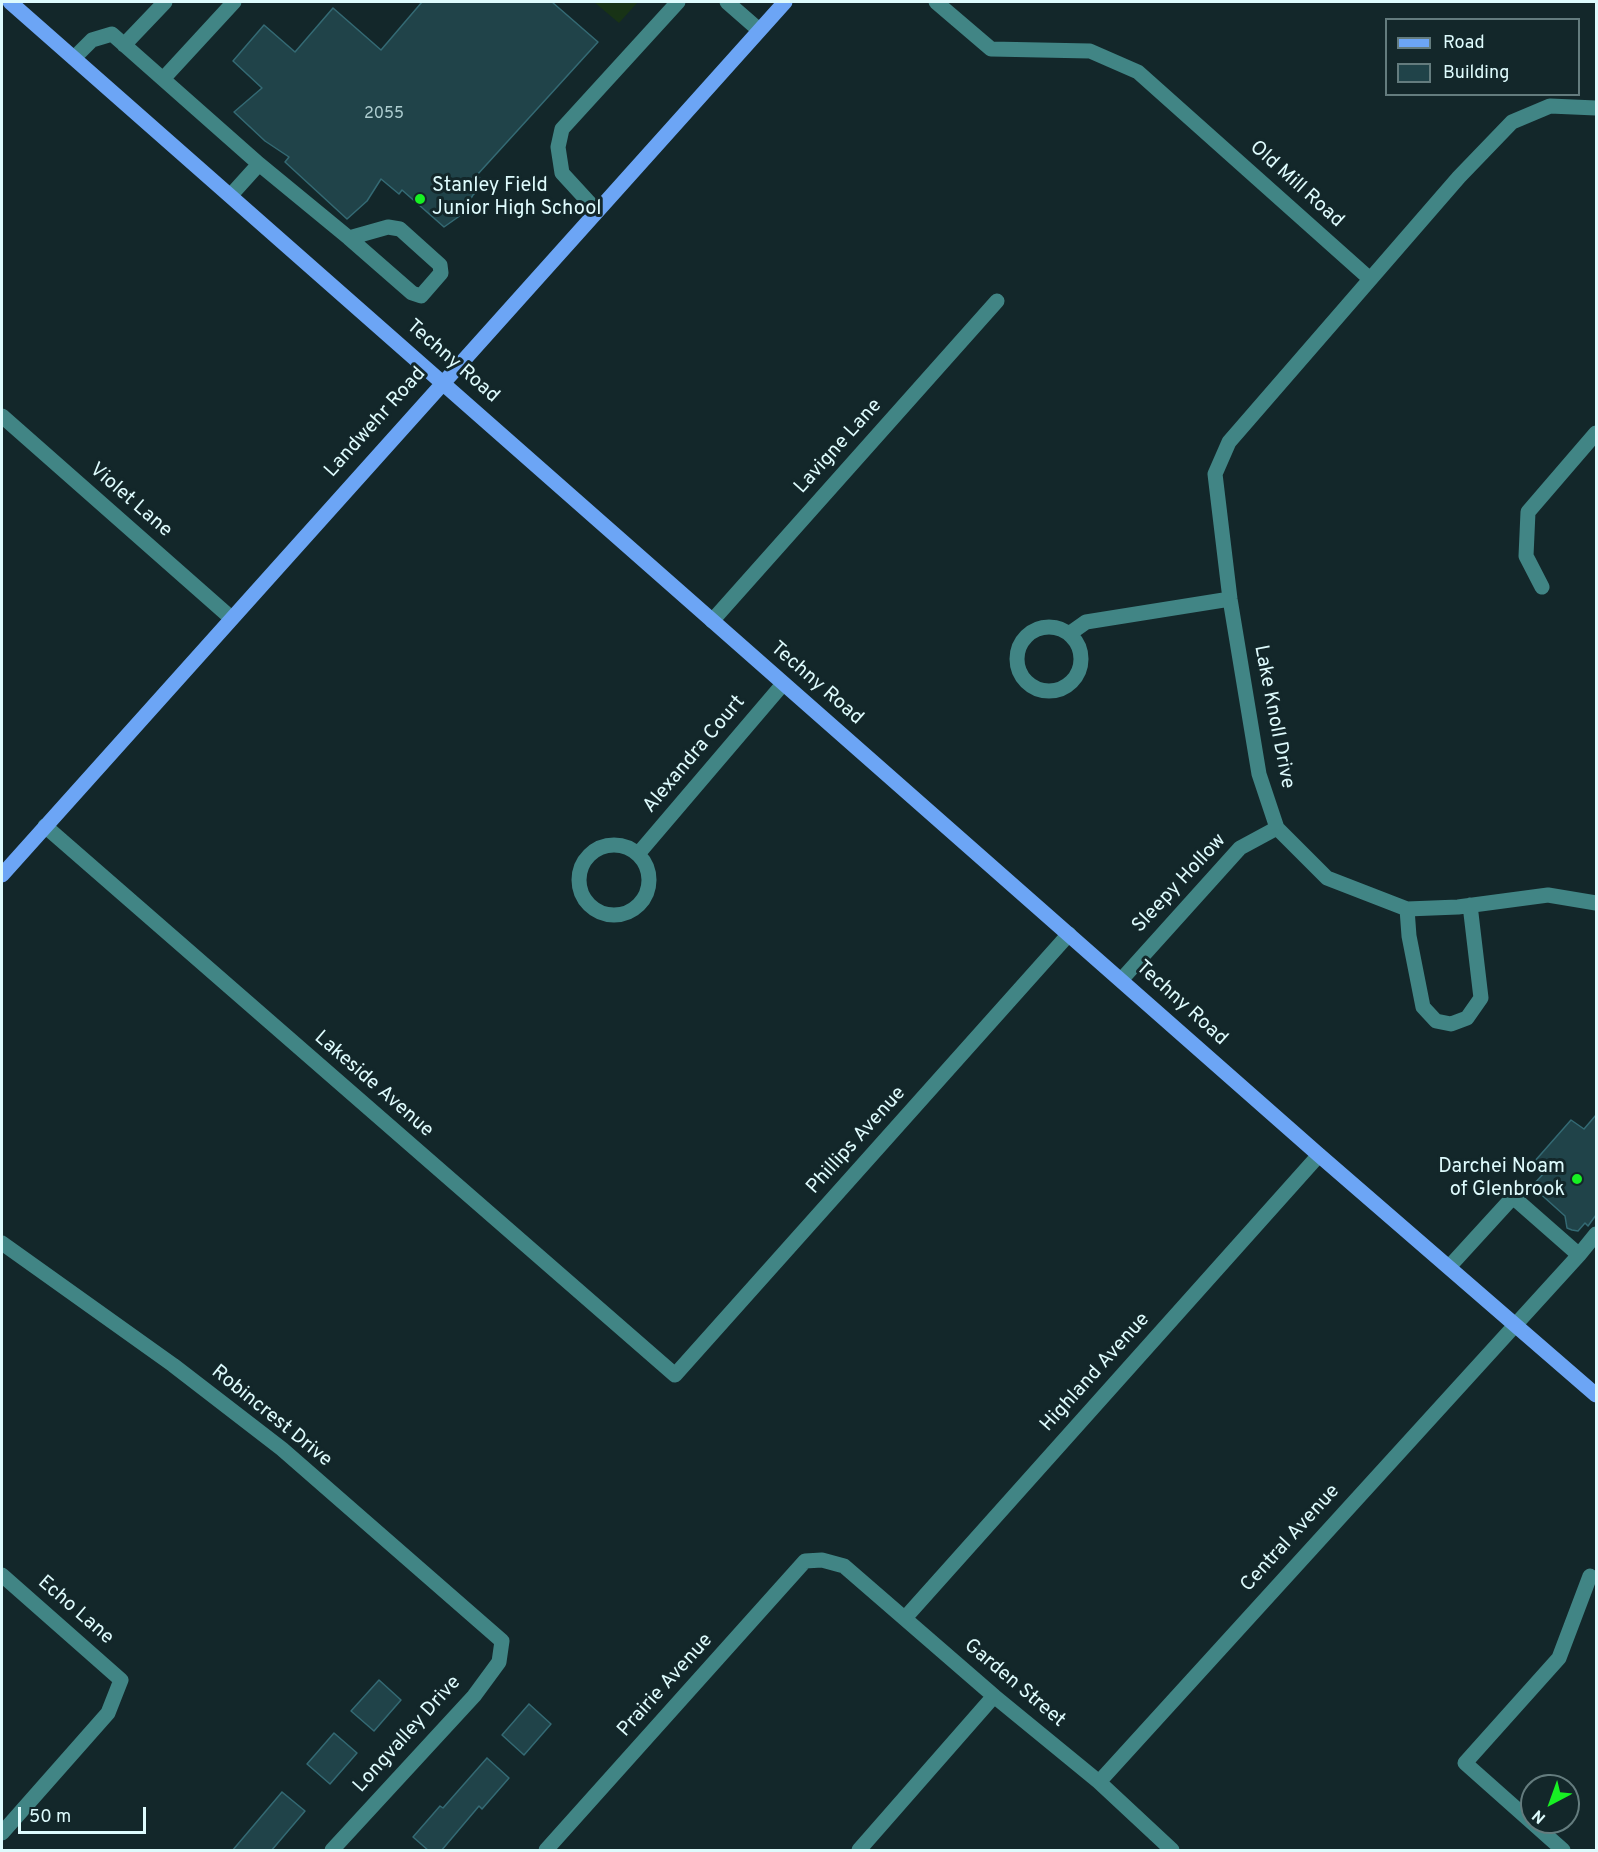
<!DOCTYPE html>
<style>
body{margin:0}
#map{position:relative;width:1598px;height:1852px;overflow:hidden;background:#13272a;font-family:Overpass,sans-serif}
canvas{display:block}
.frame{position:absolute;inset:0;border:3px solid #defbfd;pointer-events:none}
.legend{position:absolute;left:1385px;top:18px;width:195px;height:78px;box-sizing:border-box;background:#13272a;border:2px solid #647c7e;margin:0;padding:8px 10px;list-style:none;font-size:18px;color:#defbfd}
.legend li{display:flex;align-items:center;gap:12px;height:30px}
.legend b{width:30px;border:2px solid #647c7e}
.north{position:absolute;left:1520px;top:1774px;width:60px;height:60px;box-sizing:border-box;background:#13272a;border:2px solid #647c7e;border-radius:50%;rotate:221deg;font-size:16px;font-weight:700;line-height:24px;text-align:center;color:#defbfd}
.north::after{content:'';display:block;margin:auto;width:21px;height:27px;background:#17f023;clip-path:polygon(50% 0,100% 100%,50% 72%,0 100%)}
.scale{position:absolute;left:18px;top:1807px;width:128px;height:27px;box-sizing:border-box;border:3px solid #defbfd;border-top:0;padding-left:8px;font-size:18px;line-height:21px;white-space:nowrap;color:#defbfd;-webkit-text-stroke:4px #13272a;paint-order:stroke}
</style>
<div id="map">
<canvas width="1598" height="1852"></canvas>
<div class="frame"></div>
<ul class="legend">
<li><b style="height:8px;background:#6ca5f5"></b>Road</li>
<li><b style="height:16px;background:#204349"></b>Building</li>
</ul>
<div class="north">N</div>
<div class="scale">50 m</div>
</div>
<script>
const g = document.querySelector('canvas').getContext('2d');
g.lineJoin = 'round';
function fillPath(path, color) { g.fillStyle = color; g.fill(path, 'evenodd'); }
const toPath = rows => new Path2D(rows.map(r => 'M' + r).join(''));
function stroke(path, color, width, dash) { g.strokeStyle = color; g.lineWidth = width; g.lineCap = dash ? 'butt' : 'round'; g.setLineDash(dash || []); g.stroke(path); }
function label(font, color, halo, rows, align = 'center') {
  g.font = font + ' Overpass,sans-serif'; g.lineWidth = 6; g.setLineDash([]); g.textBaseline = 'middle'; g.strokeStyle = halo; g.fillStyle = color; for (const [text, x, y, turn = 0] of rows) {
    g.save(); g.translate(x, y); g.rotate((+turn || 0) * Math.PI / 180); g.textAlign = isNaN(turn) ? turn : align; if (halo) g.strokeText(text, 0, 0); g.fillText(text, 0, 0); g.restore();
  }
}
fillPath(toPath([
 [594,2,638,2,619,23]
]), '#183316');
const building = toPath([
 [422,2,552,2,598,42,477,175,485,184,473,195,461,215,444,227,402,190,399,194,381,179,367,201,347,219,285,162,289,157,265,141,234,112,262,88,233,61,264,25,295,52,333,8,381,50,422,2],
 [1596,1115,1596,1215,1588,1226,1585,1223,1578,1231,1572,1230,1567,1228,1565,1216,1535,1189,1533,1185,1545,1172,1534,1162,1571,1120,1584,1129,1596,1115],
 [379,1680,401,1700,374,1731,351,1711,379,1680],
 [529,1704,551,1724,524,1755,502,1735,529,1704],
 [334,1733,357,1753,330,1784,307,1764,334,1733],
 [487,1758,509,1778,482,1809,479,1806,441,1851,429,1851,413,1837,440,1806,443,1808,487,1758],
 [282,1792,305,1811,271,1851,232,1851,282,1792]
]);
fillPath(building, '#204349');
stroke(building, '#346a74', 1.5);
stroke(toPath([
 [727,2,759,30],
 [936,2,991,49,1090,51,1138,72,1370,279],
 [124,45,165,2],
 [74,58,92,40,112,34,259,164],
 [163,79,234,2],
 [1596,108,1550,106,1512,122,1459,177,1229,442,1215,474,1230,599,1259,774,1277,828,1327,878,1407,909,1458,907,1548,895,1596,903],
 [231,195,259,164,349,238],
 [596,210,562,173,558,147,562,129,678,2],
 [388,227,400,229,440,265,441,273,421,296,412,293,349,238,388,227],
 [2,416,230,617],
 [1542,587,1526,556,1528,512,1596,433],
 [712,621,997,301],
 '1017 659a32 32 0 1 1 64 0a32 32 0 1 1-64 0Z',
 [1069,634,1086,622,1230,599],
 [45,826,675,1375,1069,934],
 '579 880a35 35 0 1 1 70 0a35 35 0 1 1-70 0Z',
 [638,854,783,684],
 [1407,909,1409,936,1423,1007,1436,1021,1451,1024,1467,1018,1481,998,1470,905],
 [1122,979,1240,848,1277,828],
 [2,1243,173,1365,282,1449,502,1641,499,1662,474,1696,332,1850],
 [1579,1255,1596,1234],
 [2,1575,121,1680,108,1713,2,1833],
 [905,1618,1319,1155],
 [1099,1782,1579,1255,1513,1197,1449,1267],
 [546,1850,805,1561,822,1560,844,1566,994,1696,1099,1782,1172,1850],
 [859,1850,994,1696],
 [1563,1850,1465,1763,1559,1658,1590,1576]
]), '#418585', 15);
stroke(toPath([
 [10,2,1319,1155,1596,1395],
 [2,875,785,2]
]), '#6ca5f5', 15);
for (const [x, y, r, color] of [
 [420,199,6,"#17f023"],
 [1577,1179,6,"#17f023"]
]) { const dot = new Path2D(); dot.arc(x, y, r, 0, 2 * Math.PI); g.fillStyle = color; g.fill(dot); stroke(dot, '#13272a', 2); }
label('16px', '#aecdd0', null, [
 ["2055",384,115]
]);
label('20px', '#defbfd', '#13272a', [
 ["Old Mill Road",1296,185,42],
 ["Techny Road",452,362,41],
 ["Landwehr Road",376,423,-48],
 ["Lavigne Lane",839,447,-48],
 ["Violet Lane",130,501,41],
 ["Techny Road",816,684,41],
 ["Lake Knoll Drive",1273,717,79],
 ["Alexandra Court",695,755,-50],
 ["Sleepy Hollow",1180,884,-47],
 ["Techny Road",1181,1004,42],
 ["Lakeside Avenue",373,1085,41],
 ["Phillips Avenue",857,1141,-48],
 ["Highland Avenue",1096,1373,-48],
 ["Robincrest Drive",271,1417,39],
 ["Central Avenue",1291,1539,-48],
 ["Echo Lane",75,1611,41],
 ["Garden Street",1014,1684,40],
 ["Prairie Avenue",666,1686,-48],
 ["Longvalley Drive",408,1735,-48]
]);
label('20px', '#defbfd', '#13272a', [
 ["Stanley Field",432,187],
 ["Junior High School",432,210],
 ["Darchei Noam",1565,1168,"right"],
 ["of Glenbrook",1565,1191,"right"]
], 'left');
</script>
